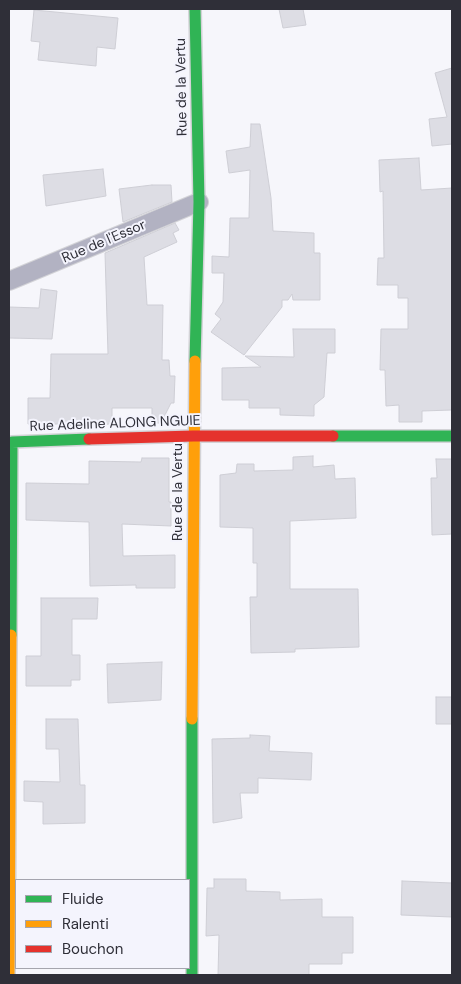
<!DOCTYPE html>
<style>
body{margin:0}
#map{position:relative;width:461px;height:984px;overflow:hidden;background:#f6f6fb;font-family:"DM Sans",sans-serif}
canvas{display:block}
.frame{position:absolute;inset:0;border:10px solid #2f2f38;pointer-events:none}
.legend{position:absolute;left:15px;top:879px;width:175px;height:90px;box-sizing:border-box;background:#f4f4fd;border:1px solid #a5a5ae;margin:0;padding:6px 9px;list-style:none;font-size:15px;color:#2f2f38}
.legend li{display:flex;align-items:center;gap:10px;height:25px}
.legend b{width:25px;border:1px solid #a5a5ae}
</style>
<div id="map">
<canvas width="461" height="984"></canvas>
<div class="frame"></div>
<ul class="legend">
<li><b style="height:6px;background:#30b455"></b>Fluide</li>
<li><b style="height:6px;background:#ff9f0a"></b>Ralenti</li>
<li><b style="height:6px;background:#e5322d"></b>Bouchon</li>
</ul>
</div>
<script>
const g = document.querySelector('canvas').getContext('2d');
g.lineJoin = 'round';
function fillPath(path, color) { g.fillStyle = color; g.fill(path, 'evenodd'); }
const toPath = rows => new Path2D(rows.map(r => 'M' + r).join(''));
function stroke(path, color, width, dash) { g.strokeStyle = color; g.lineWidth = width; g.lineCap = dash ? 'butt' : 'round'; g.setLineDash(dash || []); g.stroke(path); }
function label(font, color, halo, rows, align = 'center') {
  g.font = font + ' "DM Sans",sans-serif'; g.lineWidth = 4; g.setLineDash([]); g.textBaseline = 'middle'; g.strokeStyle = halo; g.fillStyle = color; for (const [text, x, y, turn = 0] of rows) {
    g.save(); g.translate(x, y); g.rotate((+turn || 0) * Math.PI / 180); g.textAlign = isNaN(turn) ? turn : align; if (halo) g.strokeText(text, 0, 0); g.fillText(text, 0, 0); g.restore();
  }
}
const building = toPath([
 [279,9,303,9,306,25,283,28,279,9],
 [34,10,118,18,115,49,97,47,96,66,38,60,40,42,31,41,34,10],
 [452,68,452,144,432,146,429,119,447,117,435,73,452,68],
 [251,124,260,124,271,198,273,231,314,233,314,253,320,253,320,300,293,300,292,294,288,300,282,300,282,307,244,355,211,332,221,319,215,314,223,302,224,273,212,273,212,256,229,257,230,218,249,218,250,170,229,173,226,151,250,147,251,124],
 [419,158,421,190,452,188,452,410,422,411,422,422,399,422,399,405,386,406,385,370,380,370,381,329,408,329,408,298,398,298,398,285,377,285,378,258,384,258,383,191,380,192,379,160,419,158],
 [103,169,106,196,46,206,43,175,103,169],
 [152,185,171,185,172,202,123,222,119,189,152,185],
 [175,223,179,230,173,233,177,242,144,257,147,305,163,305,162,360,169,360,170,376,175,376,174,403,171,403,161,423,152,423,152,408,112,408,112,424,59,426,59,424,28,424,28,398,50,398,51,354,108,354,105,253,175,223],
 [41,289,57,291,52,339,9,338,9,307,39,308,41,289],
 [293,329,335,329,335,353,327,353,324,397,314,405,314,416,280,415,280,408,249,408,249,400,222,400,222,368,261,367,245,356,294,357,293,329],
 [313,456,313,467,334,465,335,479,355,478,356,518,290,521,290,589,358,589,359,647,295,649,295,652,251,653,250,597,257,597,257,563,253,563,253,528,220,527,220,475,236,473,237,464,254,464,254,471,293,470,293,457,313,456],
 [142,458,169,458,169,502,171,502,171,526,122,524,123,556,175,555,175,588,136,588,136,585,90,586,89,522,26,520,26,483,89,484,89,461,141,462,142,458],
 [436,459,452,459,452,534,432,535,431,478,437,478,436,459],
 [41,598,98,598,97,619,72,619,72,655,80,655,80,680,71,680,71,686,26,686,26,656,41,656,41,598],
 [162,662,161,700,108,703,107,664,162,662],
 [436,697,452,697,452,724,436,724,436,697],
 [46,719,78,719,80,785,85,785,85,823,43,824,43,802,24,801,24,781,60,782,59,749,46,749,46,719],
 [250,735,270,736,269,751,312,753,311,780,258,778,258,793,240,793,242,818,213,823,212,739,250,738,250,735],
 [214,879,246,879,246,891,280,892,280,900,322,899,322,917,353,917,353,953,342,953,342,964,309,964,309,975,218,975,219,935,206,936,207,888,214,888,214,879],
 [402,881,452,883,452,917,401,915,402,881]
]);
fillPath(building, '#dddde4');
stroke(building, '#ceced5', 1);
const street = toPath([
 [9,281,199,202]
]);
const fast = toPath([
 [195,361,199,202,195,9],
 [333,436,452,436],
 [11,635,12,442,89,439],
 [192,975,192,719]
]);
const slow = toPath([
 [192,719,195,361],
 [9,975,11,635]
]);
const jam = toPath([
 [89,439,193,436,333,436]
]);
stroke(street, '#d3d3d7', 20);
stroke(fast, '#d3d3d7', 14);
stroke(slow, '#d3d3d7', 14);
stroke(jam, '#d3d3d7', 14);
stroke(street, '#b2b2c2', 18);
stroke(fast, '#30b455', 11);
stroke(slow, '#ff9f0a', 11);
stroke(jam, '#e5322d', 11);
label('14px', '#2f2f38', '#f4f4fd', [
 ["Rue de la Vertu",182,87,-91],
 ["Rue de l'Essor",104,242,-23],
 ["Rue Adeline ALONG NGUIE",115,424,-2],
 ["Rue de la Vertu",178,492,-90]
]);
</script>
